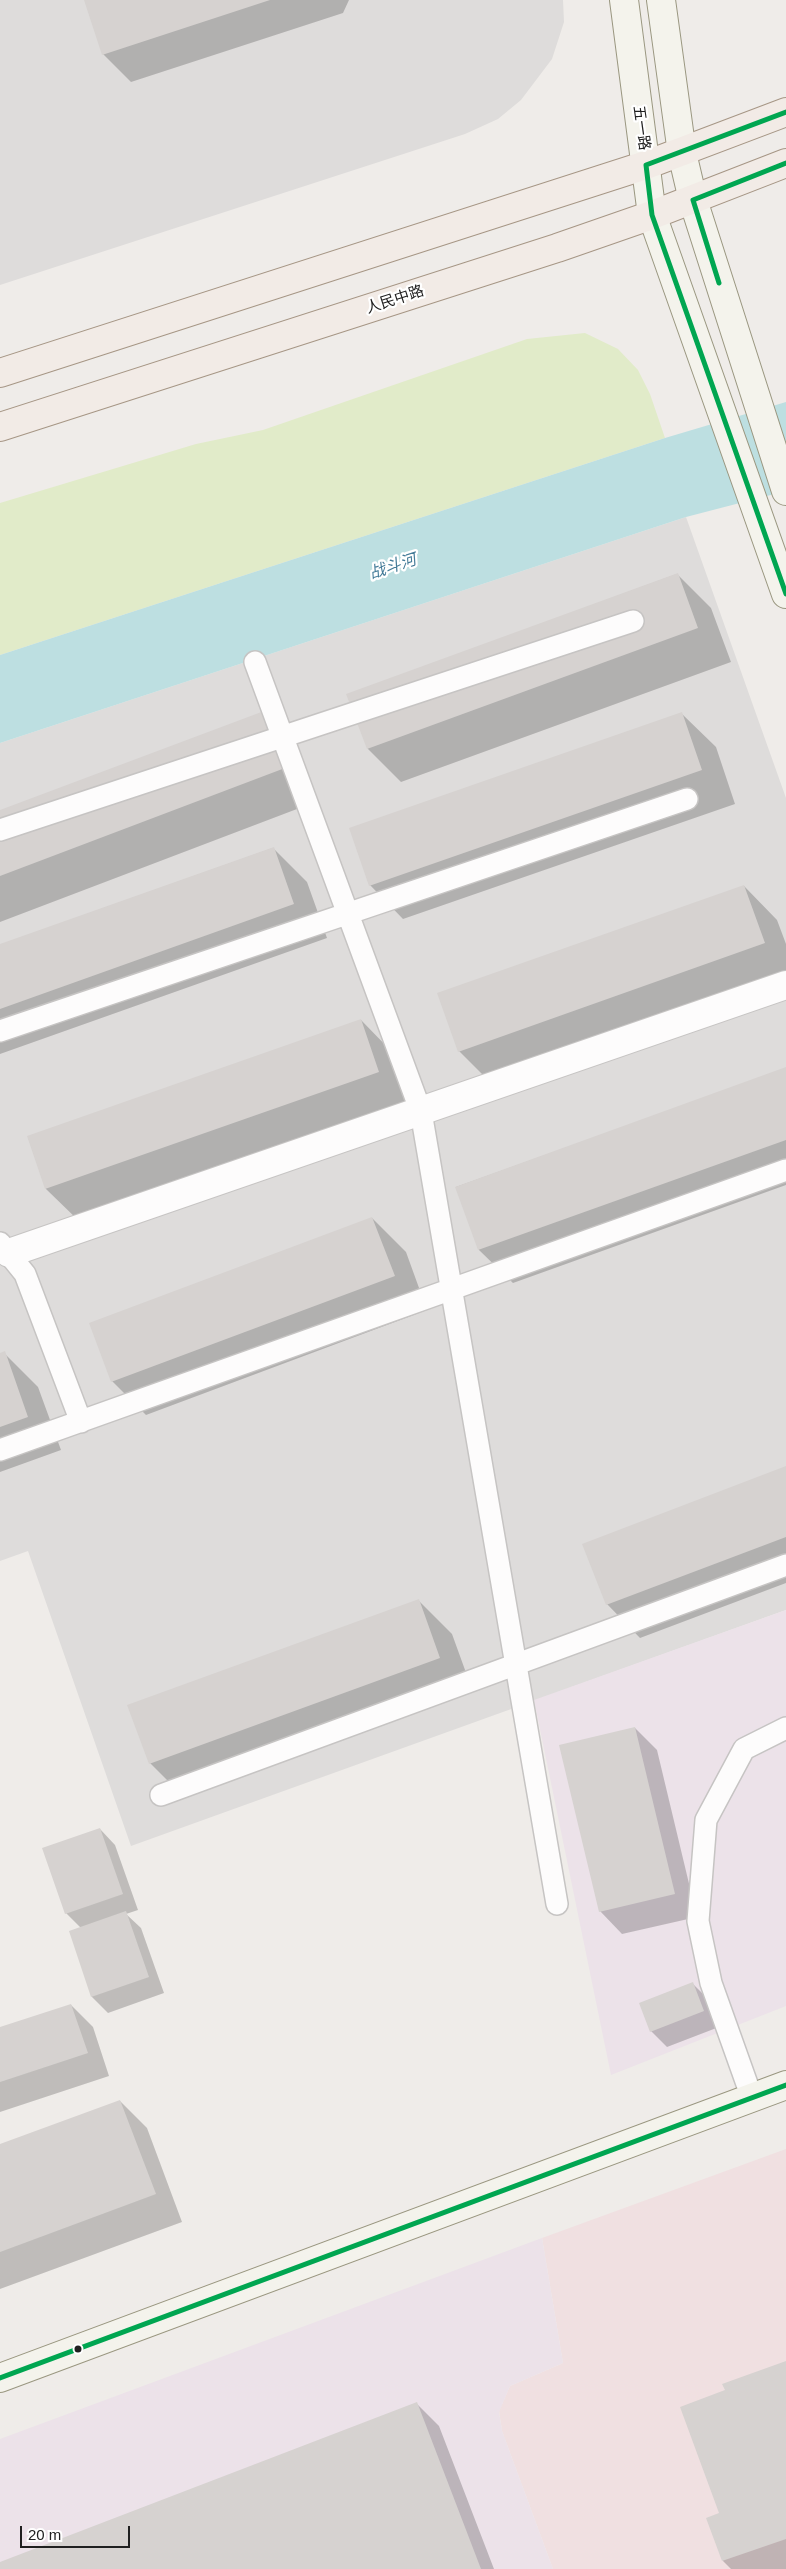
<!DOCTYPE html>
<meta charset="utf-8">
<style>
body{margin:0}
#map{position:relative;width:786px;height:2569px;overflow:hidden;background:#efece9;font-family:Helvetica,sans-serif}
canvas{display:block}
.scale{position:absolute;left:20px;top:2526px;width:110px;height:22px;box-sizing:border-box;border:2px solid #202020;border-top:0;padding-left:6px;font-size:15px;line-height:18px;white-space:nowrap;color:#202020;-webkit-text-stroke:4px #fff;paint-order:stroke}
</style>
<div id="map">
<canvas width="786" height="2569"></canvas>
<div class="scale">20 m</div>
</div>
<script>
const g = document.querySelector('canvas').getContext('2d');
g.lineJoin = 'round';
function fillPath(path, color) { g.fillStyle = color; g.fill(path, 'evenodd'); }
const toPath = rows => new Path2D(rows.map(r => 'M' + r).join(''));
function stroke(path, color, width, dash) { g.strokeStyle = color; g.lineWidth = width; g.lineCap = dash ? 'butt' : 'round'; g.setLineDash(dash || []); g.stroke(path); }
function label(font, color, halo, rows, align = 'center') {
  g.font = font + ' Helvetica,"Noto Sans SC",sans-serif'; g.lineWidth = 4.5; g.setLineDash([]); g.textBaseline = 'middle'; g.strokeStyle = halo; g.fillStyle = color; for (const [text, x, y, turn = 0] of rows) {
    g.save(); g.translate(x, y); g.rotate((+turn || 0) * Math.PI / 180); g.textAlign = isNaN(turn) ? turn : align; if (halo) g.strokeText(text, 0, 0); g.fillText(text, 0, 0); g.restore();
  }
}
fillPath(toPath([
 [0,0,563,0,564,22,552,59,521,100,498,119,465,134,0,285],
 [686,517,786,798,786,1610,131,1846,28,1551,0,1561,0,743]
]), '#dedcdb');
fillPath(toPath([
 [786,2149,786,2569,553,2569,502,2431,499,2411,510,2386,563,2363,542,2238]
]), '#f0e0e1');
fillPath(toPath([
 [786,1610,786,2006,611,2075,534,1700],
 [542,2238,563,2363,510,2386,499,2412,502,2431,553,2569,0,2569,0,2439]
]), '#ece2e9');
fillPath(toPath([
 [585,333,618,349,638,370,650,394,665,438,0,655,0,503,196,444,263,430,527,339]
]), '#e1ebc9');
fillPath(toPath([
 [786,402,786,491,686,517,0,743,0,655,665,438]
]), '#bddfe1');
fillPath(toPath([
 [86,0,349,0,343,13,131,82,103,54],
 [677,574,711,608,731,662,401,782,368,749,348,695],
 [682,714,716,747,735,804,403,919,370,885],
 [297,746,318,801,0,922,0,811],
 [273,848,307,882,327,938,0,1054,0,945],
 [744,886,777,920,786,944,786,981,493,1085,459,1051],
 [361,1020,394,1054,412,1105,80,1222,46,1189,28,1137],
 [786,1069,786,1185,513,1283,479,1250,456,1187],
 [372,1218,406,1252,427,1310,146,1415,112,1381],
 [4,1353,38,1387,61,1450,0,1472,0,1354],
 [786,1468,786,1583,640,1638,607,1604],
 [418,1600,452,1634,473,1692,184,1797,150,1763],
 [635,1728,657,1750,697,1917,622,1934,600,1911],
 [100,1829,115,1845,138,1910,126,1914,141,1928,164,1993,108,2013,92,1997,70,1932,81,1928,66,1913],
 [693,1984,709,2000,719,2027,667,2047,651,2031],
 [71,2005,93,2027,109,2076,0,2112,0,2028],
 [120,2101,147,2128,182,2222,0,2289,0,2146],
 [786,2362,786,2569,731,2569,723,2561,708,2519,721,2514,726,2391],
 [417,2404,439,2426,494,2569,0,2569,0,2563]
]), '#0003');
fillPath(toPath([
 [84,0,270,0,102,55],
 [678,573,698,628,367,749,346,694],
 [264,711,285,768,0,876,0,810],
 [682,712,702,770,369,886,349,828],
 [274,847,294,904,0,1009,0,944],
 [744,885,765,943,458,1052,437,993],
 [361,1019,379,1072,45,1189,27,1136],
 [786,1067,786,1140,478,1250,455,1187],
 [372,1217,395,1276,111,1382,89,1323],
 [5,1351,28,1417,0,1427,0,1353],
 [786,1466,786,1537,606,1605,582,1544],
 [419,1599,440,1658,149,1764,127,1705],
 [635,1727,675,1894,599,1912,559,1745],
 [100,1828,123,1894,65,1914,42,1848],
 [126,1911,149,1977,91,1997,69,1931],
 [693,1982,704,2011,650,2032,639,2003],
 [71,2004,88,2053,0,2082,0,2027],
 [120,2100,156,2194,0,2252,0,2144],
 [786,2361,786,2539,722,2561,706,2518,719,2513,680,2407,725,2390,722,2384],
 [417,2402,481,2569,0,2569,0,2562]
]), '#d6d2d0');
const lane = toPath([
 [255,662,421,1112,557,1904],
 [0,830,633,621],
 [0,1031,687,799],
 [0,1243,25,1274,81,1422],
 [0,1450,786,1170],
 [161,1795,786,1565],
 [752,2098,711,1983,698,1921,706,1820,744,1749,786,1728]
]);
const street = toPath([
 [9,1253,786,985]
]);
const secondary = toPath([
 [624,0,652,215,786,594],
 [661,0,682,153,693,200,786,491],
 [0,2378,786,2085]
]);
const primary = toPath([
 [0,373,646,165,786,112],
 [0,427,557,248,652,215,786,163]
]);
stroke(lane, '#c6c4c3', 24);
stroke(street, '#c6c4c3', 30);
stroke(secondary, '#9a9780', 30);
stroke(primary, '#a69685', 30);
stroke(lane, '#fdfcfc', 21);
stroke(street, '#fdfcfc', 28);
stroke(secondary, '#f4f3ec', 28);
stroke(primary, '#f2ebe6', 28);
stroke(toPath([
 [786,112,646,165,652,215,786,594],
 [719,283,693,200,786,163],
 [0,2378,786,2085]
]), '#00a651', 5);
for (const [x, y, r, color] of [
 [78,2349,4.5,"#202020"]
]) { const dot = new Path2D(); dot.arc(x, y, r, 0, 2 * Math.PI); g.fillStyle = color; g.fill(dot); stroke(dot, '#fff', 2); }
label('15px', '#202020', '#fff', [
 ["五一路",641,128,82],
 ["人民中路",395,300,-18]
]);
label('italic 16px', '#447b98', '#fff', [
 ["战斗河",393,567,-18]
]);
</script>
